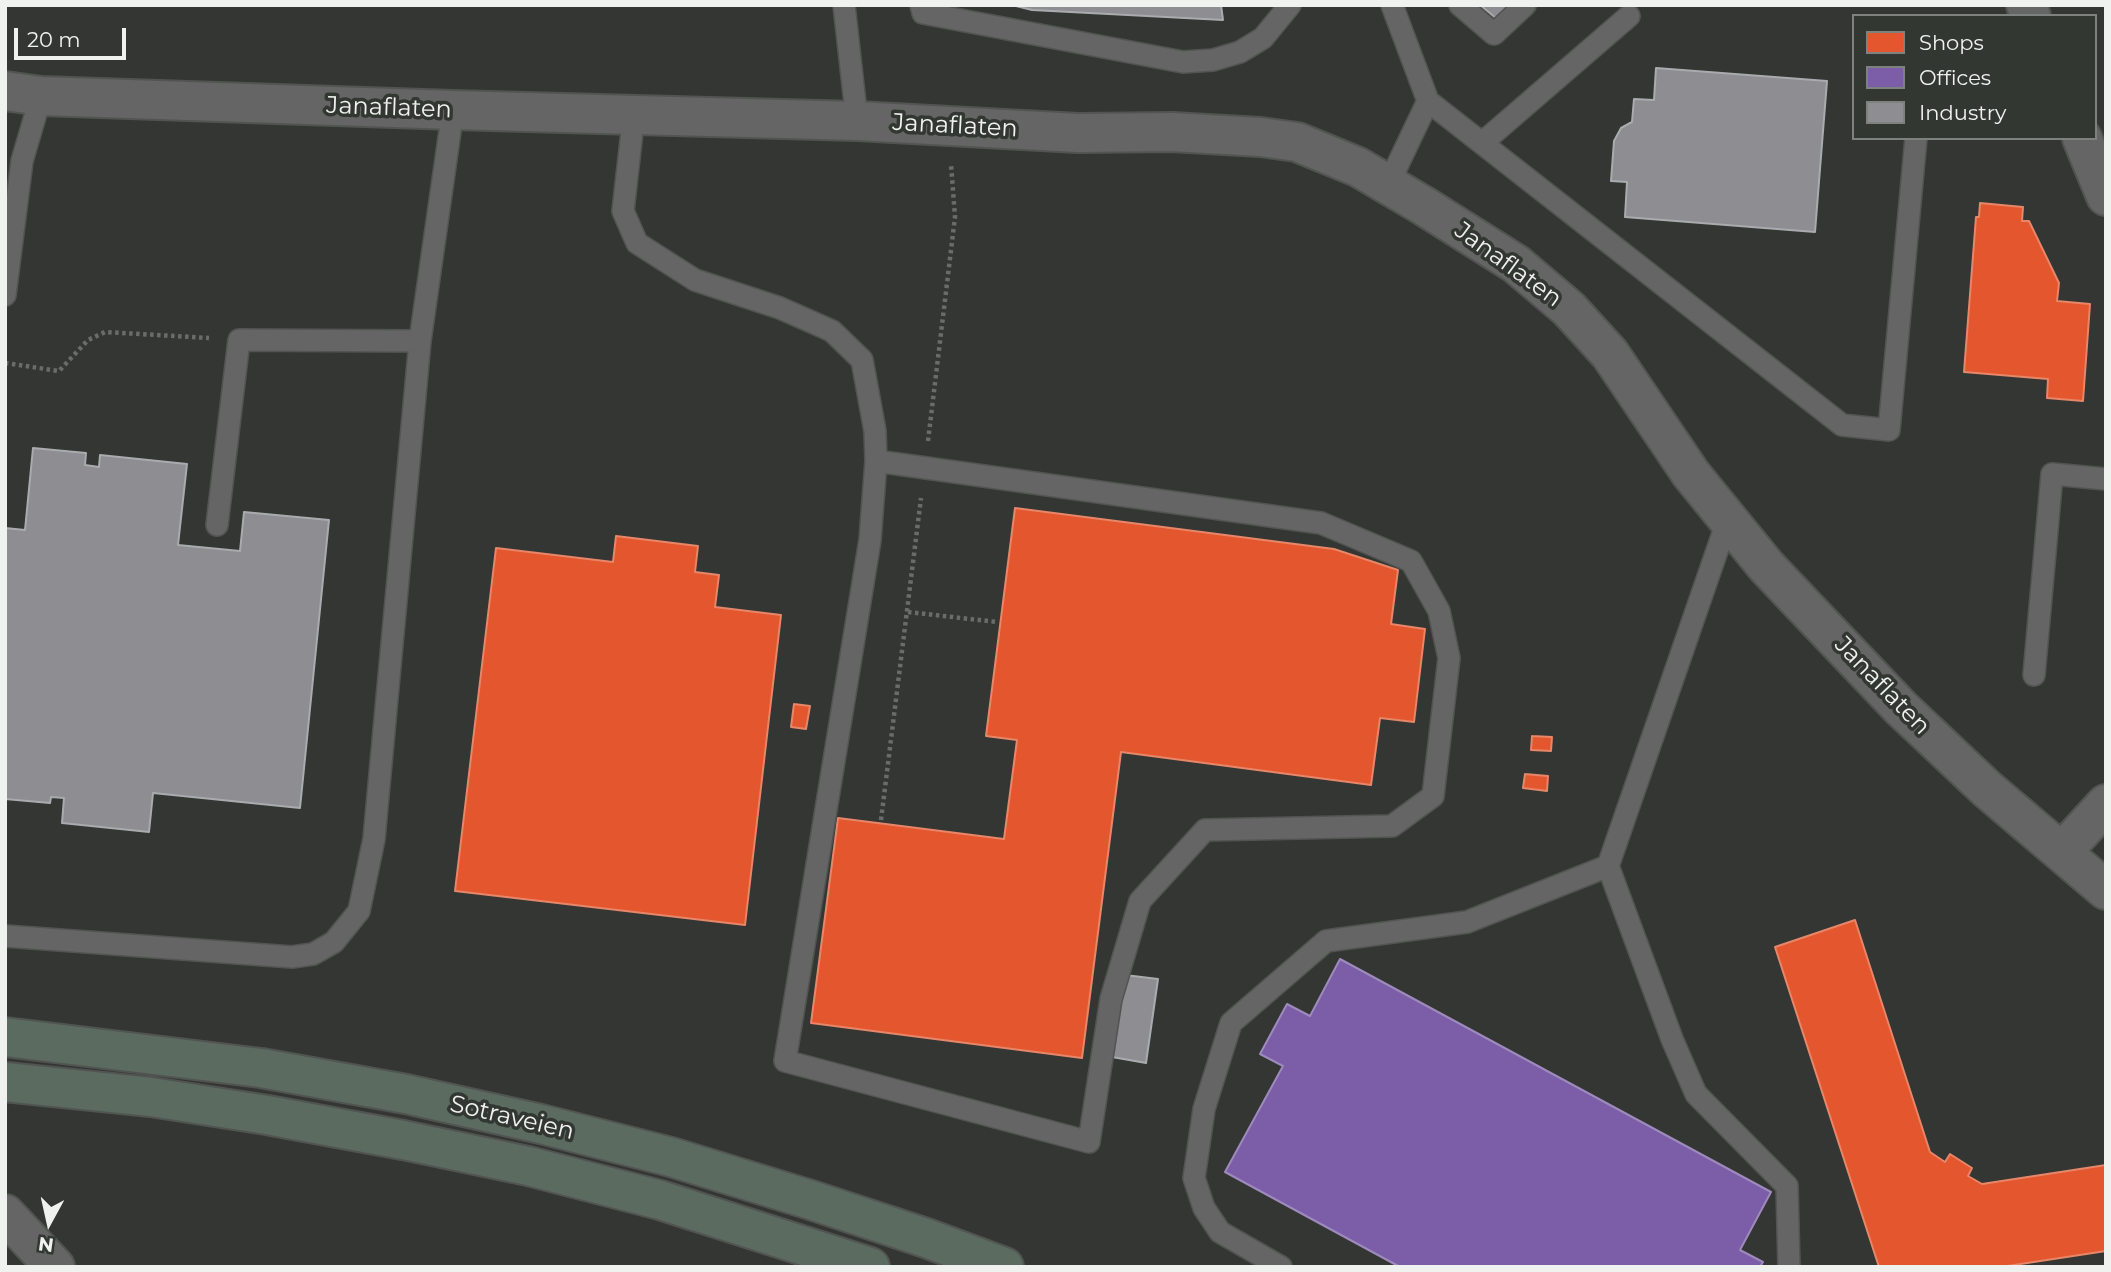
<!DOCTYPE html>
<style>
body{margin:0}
#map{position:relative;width:2111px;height:1272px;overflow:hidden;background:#333633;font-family:Montserrat,sans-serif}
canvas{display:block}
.frame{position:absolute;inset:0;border:7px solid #eff2ef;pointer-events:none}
.legend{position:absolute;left:1852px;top:14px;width:245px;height:126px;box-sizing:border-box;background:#323732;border:2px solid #7e827e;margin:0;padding:9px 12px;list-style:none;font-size:21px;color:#eff2ef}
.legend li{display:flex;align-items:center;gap:14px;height:35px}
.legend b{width:35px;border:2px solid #7e827e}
.north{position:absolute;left:14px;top:1188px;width:70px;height:70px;-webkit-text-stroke:5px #323732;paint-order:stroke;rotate:188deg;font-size:19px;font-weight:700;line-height:28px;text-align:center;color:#eff2ef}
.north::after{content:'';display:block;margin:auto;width:24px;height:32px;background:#eff2ef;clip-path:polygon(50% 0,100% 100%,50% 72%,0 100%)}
.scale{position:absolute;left:14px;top:28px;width:112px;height:32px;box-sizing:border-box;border:4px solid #eff2ef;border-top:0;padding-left:9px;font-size:21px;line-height:24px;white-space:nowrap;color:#eff2ef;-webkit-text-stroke:5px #323732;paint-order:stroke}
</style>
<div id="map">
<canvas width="2111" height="1272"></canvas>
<div class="frame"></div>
<ul class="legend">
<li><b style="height:19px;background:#e4572e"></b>Shops</li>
<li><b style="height:19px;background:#7b5ea7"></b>Offices</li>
<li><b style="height:19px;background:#8d8d92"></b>Industry</li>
</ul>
<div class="north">N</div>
<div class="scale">20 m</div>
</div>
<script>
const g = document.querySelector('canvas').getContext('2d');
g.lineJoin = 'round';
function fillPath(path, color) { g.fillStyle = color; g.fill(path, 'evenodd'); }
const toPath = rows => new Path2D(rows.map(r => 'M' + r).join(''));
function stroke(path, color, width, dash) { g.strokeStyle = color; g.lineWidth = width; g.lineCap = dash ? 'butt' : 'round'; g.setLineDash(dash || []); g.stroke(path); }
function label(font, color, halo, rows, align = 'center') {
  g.font = font + ' Montserrat,sans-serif'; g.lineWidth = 7; g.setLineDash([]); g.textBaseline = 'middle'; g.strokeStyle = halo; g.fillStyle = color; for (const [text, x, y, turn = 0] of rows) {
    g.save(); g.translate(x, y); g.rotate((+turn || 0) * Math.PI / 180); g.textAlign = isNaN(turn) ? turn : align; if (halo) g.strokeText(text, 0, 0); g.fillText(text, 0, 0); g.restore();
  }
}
const shops = toPath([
 [1980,203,2023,207,2022,221,2029,221,2059,283,2057,301,2090,304,2083,401,2047,398,2048,379,1964,372,1976,217,1979,217,1980,203],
 [1015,508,1334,549,1398,570,1391,624,1425,629,1414,722,1380,718,1371,785,1121,752,1082,1058,811,1023,838,818,1004,839,1017,740,986,736,1015,508],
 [616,536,698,546,695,572,719,575,715,607,781,615,745,925,455,891,496,548,613,562,616,536],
 [794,704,810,706,806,729,791,727,794,704],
 [1532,736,1552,737,1551,751,1531,750,1532,736],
 [1525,774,1548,776,1547,791,1523,788,1525,774],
 [1855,920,1930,1152,1945,1162,1950,1154,1972,1168,1968,1176,1982,1184,2106,1165,2106,1251,2001,1267,1879,1267,1775,947,1855,920]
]);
fillPath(shops, '#e4572e');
stroke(shops, '#e78668', 2);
const offices = toPath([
 [1340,959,1771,1192,1740,1250,1763,1262,1760,1267,1400,1267,1225,1172,1283,1066,1260,1054,1287,1004,1310,1016,1340,959]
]);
fillPath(offices, '#7b5ea7');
stroke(offices, '#9e8abd', 2);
const industry = toPath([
 [1012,5,1221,5,1223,20,1032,10,1012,5],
 [1480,5,1509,5,1497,19,1480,5],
 [1656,68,1827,81,1815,232,1625,217,1627,182,1611,181,1614,141,1621,128,1632,122,1634,99,1654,100,1656,68],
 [33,448,86,453,85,465,99,467,100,455,187,464,178,545,240,551,244,512,329,520,300,808,153,793,149,832,62,823,64,798,51,797,50,803,5,799,5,528,25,530,33,448],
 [1125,975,1158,979,1146,1063,1112,1057,1125,975]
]);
fillPath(industry, '#8d8d92');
stroke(industry, '#aaabae', 2);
const lane = toPath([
 [844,5,857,121],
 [921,5,923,13,1183,62,1213,60,1240,52,1263,38,1290,5],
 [1460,5,1494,34,1525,5],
 [1428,101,1842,425,1889,430,1916,138],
 [634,114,623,211,637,243,695,280,780,308,832,331,862,360,875,431,876,461,870,540,785,1061,1089,1142,1111,999,1140,901,1205,830,1392,826,1433,796,1449,658,1439,611,1411,561,1321,523,876,461],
 [1482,143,1629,16],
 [1388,185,1428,101,1392,5],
 [5,295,22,161,41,96],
 [1728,519,1608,866,1672,1039,1696,1094,1787,1186,1789,1267],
 [217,525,239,340,420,341],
 [2034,675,2052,474,2106,479],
 [5,936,292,957,313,954,334,942,359,911,374,839,420,341,453,110],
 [1281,1267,1220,1232,1204,1208,1194,1178,1204,1109,1231,1023,1326,941,1467,922,1608,866]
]);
const street = toPath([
 [2026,5,2031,16],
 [2082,138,2106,196],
 [2062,852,2106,804],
 [5,1214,55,1267]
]);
const secondary = toPath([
 [5,91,41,96,453,110,857,121,1078,133,1172,132,1260,137,1297,142,1358,167,1424,206,1516,264,1569,309,1610,354,1691,474,1766,566,1901,708,1987,789,2106,890]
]);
const highway = toPath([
 [5,1037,261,1068,406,1094,541,1124,671,1157,811,1200,926,1238,1004,1267],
 [5,1082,151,1097,267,1115,403,1140,528,1166,660,1200,870,1267]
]);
stroke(lane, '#525452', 24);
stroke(street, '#525452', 42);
stroke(secondary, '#525452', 42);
stroke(highway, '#525452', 42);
stroke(toPath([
 [5,363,59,371,88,340,105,332,209,338],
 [928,441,955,217,951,164],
 [908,612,997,622],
 [881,820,921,498]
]), '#6a6c6a', 4.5, [3.5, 3.5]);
stroke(lane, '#646564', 21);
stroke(street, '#646564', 38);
stroke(secondary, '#646564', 38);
stroke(highway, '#5b6b60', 38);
label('24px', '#eff2ef', '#323732', [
 ["Janaflaten",389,108,2],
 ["Janaflaten",955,126,3],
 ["Janaflaten",1508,265,36],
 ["Janaflaten",1882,686,46],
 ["Sotraveien",512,1118,13]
]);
</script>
